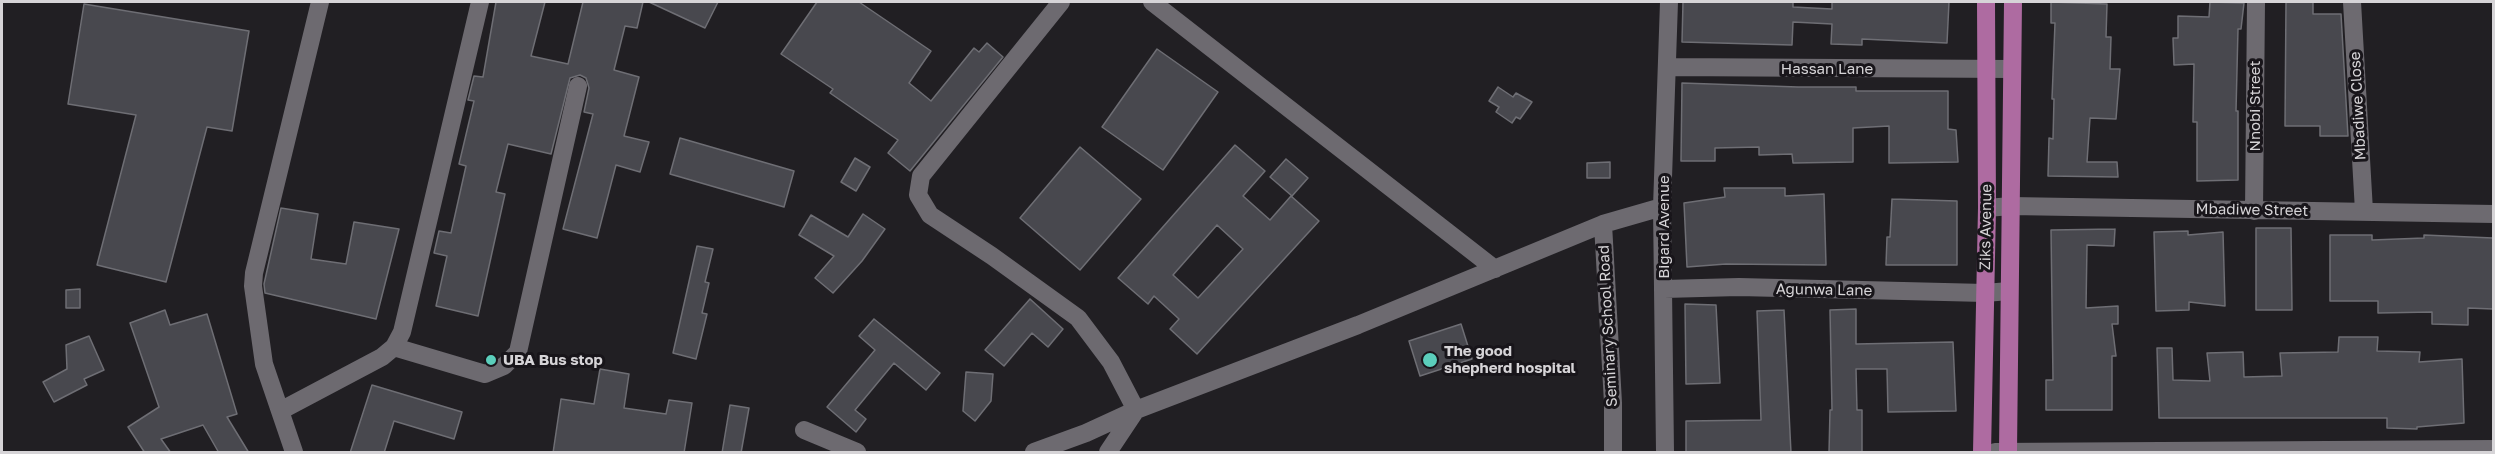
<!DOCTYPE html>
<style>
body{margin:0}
#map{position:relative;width:2495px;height:454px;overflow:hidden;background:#211f23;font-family:"Golos Text",sans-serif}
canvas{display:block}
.frame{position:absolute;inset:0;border:3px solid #d6d4d7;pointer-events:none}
</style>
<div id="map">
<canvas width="2495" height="454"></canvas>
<div class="frame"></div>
</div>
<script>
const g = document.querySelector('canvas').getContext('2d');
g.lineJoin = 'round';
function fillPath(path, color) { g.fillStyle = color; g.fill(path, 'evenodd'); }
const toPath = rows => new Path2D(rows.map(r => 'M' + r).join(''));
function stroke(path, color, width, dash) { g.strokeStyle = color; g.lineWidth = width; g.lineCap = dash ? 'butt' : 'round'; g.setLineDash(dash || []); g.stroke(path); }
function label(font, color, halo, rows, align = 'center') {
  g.font = font + ' "Golos Text",sans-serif'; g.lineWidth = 6; g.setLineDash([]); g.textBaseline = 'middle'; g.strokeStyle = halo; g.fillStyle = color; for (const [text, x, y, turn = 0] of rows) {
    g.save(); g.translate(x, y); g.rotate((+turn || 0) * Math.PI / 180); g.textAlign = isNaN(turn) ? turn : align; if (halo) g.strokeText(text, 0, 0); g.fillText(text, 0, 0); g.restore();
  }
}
const building = toPath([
 [496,2,545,2,531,56,568,64,583,2,643,2,637,28,625,26,614,70,639,77,624,136,649,142,640,172,616,165,597,238,563,229,593,114,584,112,589,88,586,78,580,75,570,78,551,154,508,144,496,192,505,194,478,316,436,306,447,256,434,253,439,231,451,233,466,166,459,164,474,101,468,100,474,76,483,77,496,2],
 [649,2,718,2,705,28,649,2],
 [817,2,859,2,931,51,909,83,931,101,974,48,979,52,987,43,1003,57,910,171,888,153,898,140,830,93,833,89,781,54,817,2],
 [1683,2,1793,2,1793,7,1832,9,1832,2,1949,2,1947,43,1862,39,1862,45,1831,44,1832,24,1793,22,1792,45,1682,42,1683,2],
 [2051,2,2107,4,2106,37,2111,37,2110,69,2120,69,2116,119,2090,118,2087,162,2117,162,2118,177,2048,176,2049,138,2053,139,2054,99,2052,99,2055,23,2051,23,2051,2],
 [2210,2,2244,3,2241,29,2238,29,2236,111,2238,111,2238,180,2197,181,2197,122,2193,122,2194,64,2174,65,2173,38,2178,38,2178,16,2209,17,2210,2],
 [2286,2,2313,2,2313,14,2341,14,2348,136,2320,136,2320,126,2285,126,2286,2],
 [84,4,249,31,232,131,207,127,166,282,97,265,136,115,68,104,84,4],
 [1157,49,1218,92,1163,170,1102,127,1157,49],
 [1682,83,1798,87,1856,87,1856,91,1948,91,1948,129,1956,130,1958,162,1889,163,1889,126,1853,128,1853,162,1793,163,1792,154,1759,155,1759,147,1715,148,1715,161,1681,161,1682,83],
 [1498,87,1513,97,1516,93,1532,102,1520,119,1516,117,1512,123,1496,112,1499,107,1489,101,1498,87],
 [680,138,794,171,784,207,670,174,680,138],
 [1235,145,1265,171,1243,196,1270,220,1291,196,1319,221,1197,354,1170,329,1179,319,1154,296,1148,304,1118,278,1235,145],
 [1217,225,1243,249,1198,298,1173,275,1217,225],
 [1080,147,1141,199,1080,270,1020,218,1080,147],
 [855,158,870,167,856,191,841,182,855,158],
 [1286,159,1308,178,1292,196,1270,177,1286,159],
 [1610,162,1610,178,1587,178,1587,163,1610,162],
 [1724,188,1785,188,1785,196,1824,194,1826,265,1726,264,1687,267,1684,203,1725,197,1724,188],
 [1892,199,1957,201,1957,265,1886,265,1887,237,1890,237,1892,199],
 [281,208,318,214,311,259,346,264,354,222,399,229,376,319,265,293,264,284,281,208],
 [863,214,885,229,862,261,833,293,815,278,834,256,799,235,811,215,848,237,863,214],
 [2256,228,2291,228,2292,310,2256,310,2256,228],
 [2115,229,2114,246,2087,245,2086,308,2118,306,2118,324,2112,324,2116,356,2112,356,2112,410,2046,410,2046,380,2053,380,2051,230,2115,229],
 [2188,231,2188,235,2223,232,2225,306,2189,302,2189,310,2156,311,2154,232,2188,231],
 [2330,235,2372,235,2372,240,2424,238,2424,235,2493,238,2493,309,2468,308,2468,325,2432,324,2432,312,2378,313,2378,301,2330,301,2330,235],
 [697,246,713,249,705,282,709,283,702,313,707,314,696,359,673,353,697,246],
 [80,289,80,308,66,308,66,290,80,289],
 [1030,299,1063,329,1048,347,1032,333,1004,366,985,350,1030,299],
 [1685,304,1716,305,1720,383,1686,384,1685,304],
 [1856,309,1856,344,1953,342,1956,411,1888,412,1887,369,1856,369,1857,410,1862,410,1862,453,1829,453,1830,410,1832,410,1830,310,1856,309],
 [165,310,170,325,207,314,237,414,227,417,249,453,219,453,203,425,161,439,171,453,145,453,128,427,159,407,130,323,165,310],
 [1784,310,1791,453,1686,453,1686,421,1761,420,1757,311,1784,310],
 [874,319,940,373,926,390,894,363,855,410,866,419,856,432,827,407,875,350,859,336,874,319],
 [1461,324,1472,359,1420,376,1409,341,1461,324],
 [89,336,104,370,84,379,87,385,54,402,43,382,67,369,66,345,89,336],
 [2339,337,2378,337,2377,351,2420,352,2419,362,2462,359,2464,423,2417,427,2417,429,2387,428,2387,418,2159,418,2157,348,2172,348,2173,380,2210,381,2207,353,2243,352,2244,377,2282,376,2280,353,2338,352,2339,337],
 [600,369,629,374,624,408,666,414,669,400,692,403,684,453,553,453,561,399,594,404,600,369],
 [966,372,993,374,991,401,975,421,963,411,966,372],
 [372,385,462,412,454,439,394,421,384,453,350,453,372,385],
 [730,405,749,408,741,453,722,453,730,405]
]);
fillPath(building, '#48484e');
stroke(building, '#6e6e74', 1.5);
stroke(toPath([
 [1061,2,921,176,918,195,930,215,992,256,1078,318,1111,362,1136,410,1108,452],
 [1152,2,1495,269],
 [2352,2,2364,211],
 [1668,67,2011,69],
 [1987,208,2011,206,2494,214],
 [2254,211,2256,2],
 [1664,289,1739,287,1985,293,2009,291],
 [394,347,485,374,504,366,518,352,578,86],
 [280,411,382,357,394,347,402,332,480,2],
 [804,430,857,452],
 [294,452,264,364,253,286,254,273,320,2],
 [1034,452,1086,433,1136,410,1358,325,1603,224],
 [1613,452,1613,403,1603,224,1662,207],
 [1665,452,1662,207,1669,2],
 [1995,452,2494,449]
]), '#6d6a70', 18);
stroke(toPath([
 [1982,452,1987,208,1986,2],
 [2008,452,2013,2]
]), '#ae6ba1', 18);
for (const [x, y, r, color] of [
 [491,360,6,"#5bcebb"],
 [1430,360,8,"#5bcebb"]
]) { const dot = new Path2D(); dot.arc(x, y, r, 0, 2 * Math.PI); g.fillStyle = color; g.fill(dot); stroke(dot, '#18151a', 2); }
label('15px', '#d6d4d7', '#18151a', [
 ["Hassan Lane",1827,69],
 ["Nnobi Street",2255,106,-90],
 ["Mbadiwe Close",2358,106,-93],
 ["Mbadiwe Street",2252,210,1],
 ["Bigard Avenue",1664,227,-90],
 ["Ziks Avenue",1986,227,-89],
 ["Agunwa Lane",1824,290,1],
 ["Seminary School Road",1608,326,-93]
]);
label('bold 15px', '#d6d4d7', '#18151a', [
 ["The good",1444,351],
 ["shepherd hospital",1444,368],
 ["UBA Bus stop",503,360]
], 'left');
</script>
